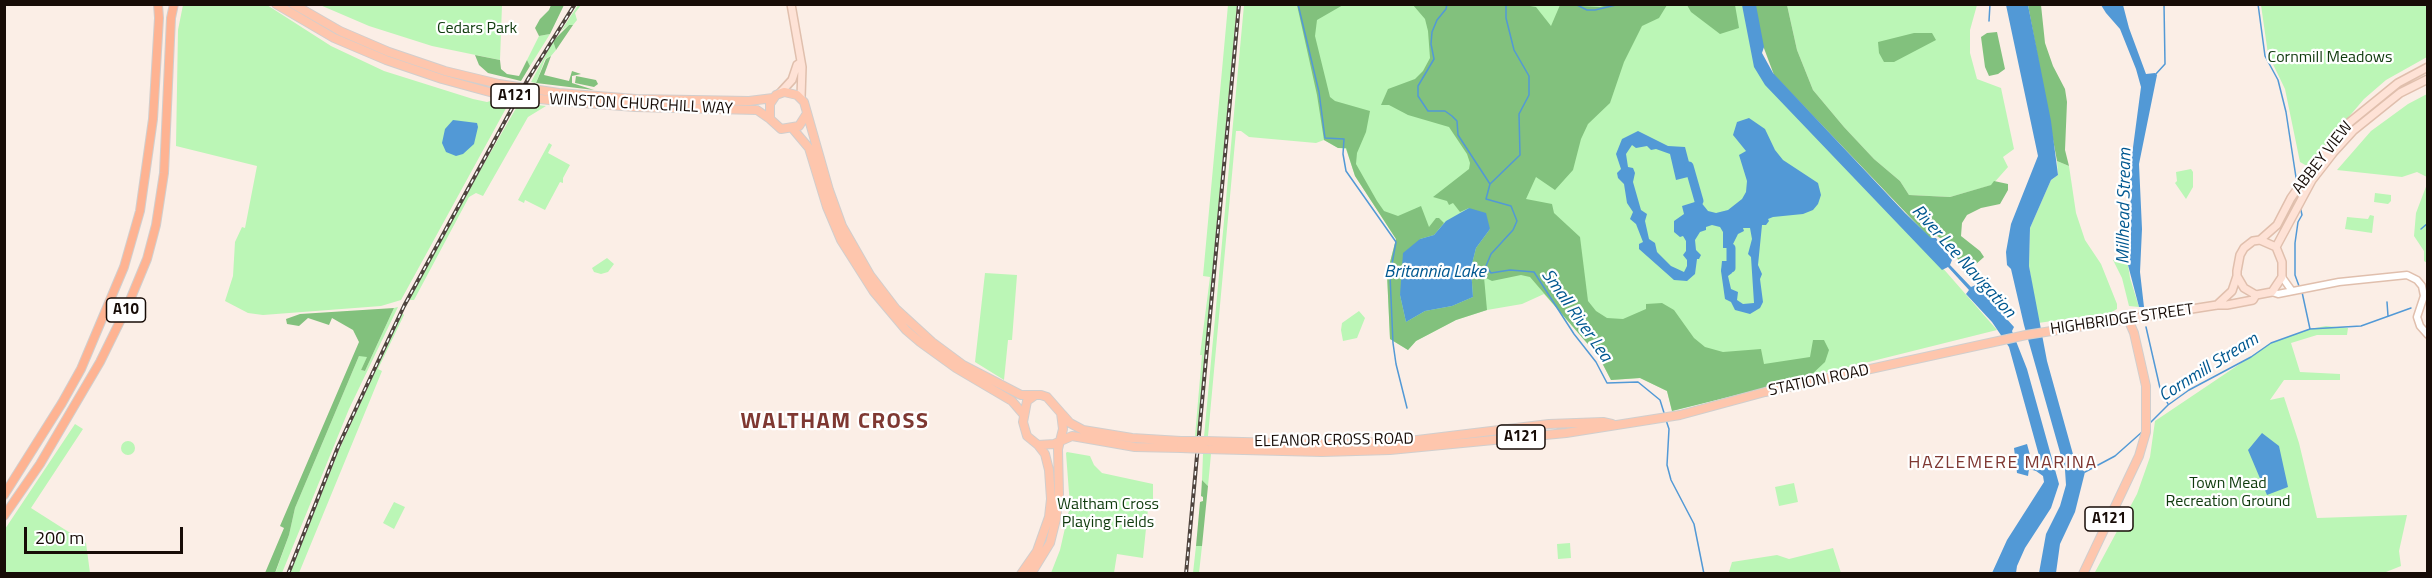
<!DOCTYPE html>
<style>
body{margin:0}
#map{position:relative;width:2432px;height:578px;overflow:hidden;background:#fbeee6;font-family:"Titillium Web",sans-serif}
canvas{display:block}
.frame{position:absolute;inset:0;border:6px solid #170c07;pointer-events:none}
.scale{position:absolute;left:24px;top:527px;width:159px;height:27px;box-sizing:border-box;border:3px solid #170c07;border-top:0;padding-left:8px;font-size:18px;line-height:21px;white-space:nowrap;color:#170c07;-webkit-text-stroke:4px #fff;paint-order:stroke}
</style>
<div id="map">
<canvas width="2432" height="578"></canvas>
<div class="frame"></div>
<div class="scale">200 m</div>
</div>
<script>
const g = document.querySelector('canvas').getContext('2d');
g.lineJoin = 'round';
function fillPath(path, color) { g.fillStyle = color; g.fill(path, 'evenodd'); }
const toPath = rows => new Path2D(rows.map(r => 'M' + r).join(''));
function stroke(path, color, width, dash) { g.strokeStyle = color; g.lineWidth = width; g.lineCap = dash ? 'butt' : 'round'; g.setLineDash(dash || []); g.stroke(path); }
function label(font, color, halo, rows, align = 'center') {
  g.font = font + ' "Titillium Web",sans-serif'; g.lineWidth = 4.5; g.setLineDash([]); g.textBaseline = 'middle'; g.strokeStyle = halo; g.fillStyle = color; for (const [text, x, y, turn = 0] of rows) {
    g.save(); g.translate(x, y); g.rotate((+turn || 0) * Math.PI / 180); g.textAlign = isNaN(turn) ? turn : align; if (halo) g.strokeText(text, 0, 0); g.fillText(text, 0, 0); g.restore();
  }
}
fillPath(toPath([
 [183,5,267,5,331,46,384,71,473,99,487,102,497,99,510,101,401,300,381,306,263,315,248,313,225,301,233,276,235,242,242,227,245,228,257,166,176,146,178,30],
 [320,5,502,5,500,60,432,46,369,26],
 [578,5,581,5,575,13,577,20,573,25,569,25,561,31],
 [1228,5,1237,5,1197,437,1195,436,1202,355,1200,355,1210,277,1203,276],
 [1244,5,1744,5,1751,49,1997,330,1672,411,1667,391,1640,378,1611,380,1599,357,1544,294,1522,304,1487,310,1456,320,1416,341,1408,350,1390,339,1387,274,1396,239,1355,176,1346,149,1338,148,1324,140,1316,143,1249,137,1241,131,1236,131,1208,436,1204,437],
 [1787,5,1977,5,1970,30,1970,53,1977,79,2001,88,2014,149,2003,157,2008,167,1992,185,1950,197,1909,195,1900,181,1874,159,1844,127,1813,90,1797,50],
 [2261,5,2427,5,2427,57,2386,80,2364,99,2307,166,2300,162,2285,89,2268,54],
 [550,34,530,66,527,60,539,36],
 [553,41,556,50,551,56,545,59,536,83,531,82],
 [2427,94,2427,177,2417,172,2402,177,2337,170,2371,131,2408,104],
 [519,103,546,106,528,117,483,196,476,193,469,197,414,300,409,300,443,235],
 [549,143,552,145,548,153,570,165,563,178,563,183,560,182,545,210,525,200,524,203,518,200],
 [2057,161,2069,166,2076,213,2085,240,2101,264,2117,304,2117,309,2110,313,2038,323,2029,266,2030,228,2051,180,2058,175],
 [2191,169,2193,172,2193,187,2186,199,2175,183,2177,181,2176,172],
 [2427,184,2427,263,2424,261,2424,251,2414,236,2416,213],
 [2375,193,2391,195,2391,201,2388,204,2374,202],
 [2370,215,2374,216,2372,233,2345,229,2347,217,2368,219],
 [2127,255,2130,255,2128,265,2130,278,2139,307,2129,306,2122,278,2113,260,2122,260],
 [607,258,614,264,608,272,601,274,594,272,592,268],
 [985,273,1017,275,1012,340,1008,340,1004,380,975,362],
 [398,307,349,409,282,573,275,574,289,535,295,508,359,356,368,356,361,370,365,371,394,308],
 [1359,311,1365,318,1357,338,1343,341,1341,330,1342,323],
 [402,313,404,315,378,369,382,371,299,573,290,573,339,450],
 [2326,326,2348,328,2347,335,2317,335,2291,343,2300,372,2340,374,2340,380,2284,380,2270,400,2284,397,2299,443,2317,518,2407,515,2399,551,2401,566,2381,574,2094,574,2137,494,2150,457,2155,421,2271,343,2310,329],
 [75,424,83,429,31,508,86,543,90,573,5,573,5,529],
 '121 448a7 7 0 1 1 14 0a7 7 0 1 1-14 0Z',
 [1067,452,1090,456,1094,465,1102,473,1153,484,1153,499,1149,499,1143,558,1117,554,1114,573,1051,573,1060,550,1070,506,1066,453],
 [1203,454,1211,454,1208,486,1202,480],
 [1794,483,1798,502,1779,506,1775,487],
 [394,502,405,507,394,529,383,523],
 [1570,543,1571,558,1558,559,1557,544],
 [1196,546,1202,546,1199,573,1193,573],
 [1833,548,1841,573,1729,572,1732,562,1777,555,1789,559]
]), '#bbf6b6');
fillPath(toPath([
 [1612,4,1667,5,1659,18,1642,26,1624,62,1610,103,1588,124,1581,139,1573,170,1555,190,1536,177,1526,199,1552,204,1554,213,1580,237,1588,301,1596,311,1607,318,1623,319,1646,309,1646,304,1662,303,1674,310,1694,338,1705,347,1723,352,1761,349,1764,364,1810,357,1813,340,1824,340,1829,350,1825,362,1809,377,1672,411,1667,391,1640,378,1611,380,1599,357,1530,277,1521,275,1492,281,1484,277,1487,310,1456,320,1416,341,1408,350,1390,339,1387,274,1396,239,1355,176,1346,148,1338,148,1324,140,1317,95,1297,5,1343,5,1317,20,1315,36,1330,97,1335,101,1370,111,1366,132,1357,153,1356,164,1377,201,1384,211,1398,216,1421,206,1429,227,1436,218,1439,218,1444,223,1434,235,1420,239,1400,295,1406,322,1425,311,1452,306,1473,297,1471,268,1476,248,1490,229,1469,208,1460,212,1453,203,1449,205,1447,201,1433,197,1469,169,1470,163,1467,154,1449,127,1408,115,1389,105,1381,105,1388,89,1415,79,1423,71,1430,58,1428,31,1425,19,1413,5,1524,5,1536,7,1551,26,1560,5,1600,7],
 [551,5,564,5,550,34,539,36,535,28,540,19,549,10],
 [1687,5,1735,5,1739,28,1720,34,1691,12],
 [1755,5,1787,5,1797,50,1813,90,1844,127,1874,159,1900,181,1909,195,1950,197,1991,185,1994,181,2008,184,2008,190,2000,204,1981,208,1967,215,1962,223,1961,236,1980,251,1984,257,1967,272,1961,266,1954,251,1946,242,1937,236,1930,238,1774,75,1759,35],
 [2028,5,2041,5,2045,43,2053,66,2065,89,2067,102,2065,150,2069,166,2057,161],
 [569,25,573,25,556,50,553,41],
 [1997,32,2005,69,1998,74,1989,76,1985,67,1981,37,1987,33],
 [1914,33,1932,33,1936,40,1894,62,1884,62,1879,53,1878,42],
 [475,55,500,60,501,69,507,74,519,76,527,60,530,66,521,81,488,73,479,65],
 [551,56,544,75,569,81,572,71,581,74,572,76,572,83,594,90,536,83,546,59],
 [576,76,596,80,598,84,594,87,575,83],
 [394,308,365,371,361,370,367,357,359,356,295,508,289,535,275,573,265,573,284,528,280,526,359,342,353,330,332,318,329,325,308,318,299,326,287,324,286,319,300,314],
 [1202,480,1208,486,1202,546,1196,546,1200,502,1203,501,1203,497,1201,496]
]), '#82c17d');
fillPath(toPath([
 [1742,5,1756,5,1764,47,1762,53,1773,73,1905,213,1931,238,1936,238,1952,260,1950,265,1971,287,1976,285,2014,327,2012,331,2027,369,2059,484,2051,508,2025,548,2017,566,2016,573,1992,573,2007,540,2044,482,2043,476,2036,471,2029,469,2028,476,2017,473,2014,448,2027,444,2033,466,2043,470,2009,347,1992,322,1966,294,1969,290,1948,267,1942,270,1765,85,1754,67],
 [2006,5,2028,5,2051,121,2058,175,2051,180,2030,228,2029,266,2047,361,2076,465,2085,472,2075,512,2060,544,2056,573,2039,573,2046,534,2060,506,2066,485,2065,470,2024,325,2011,269,2007,265,2006,252,2011,224,2038,156],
 [2101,5,2123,5,2129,28,2146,74,2155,73,2157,75,2139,164,2142,229,2140,272,2144,307,2139,307,2128,265,2131,236,2130,170,2141,87,2136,69,2120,29,2106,13],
 [1749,118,1765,129,1775,150,1783,160,1818,183,1821,195,1818,204,1813,210,1803,214,1773,217,1768,219,1769,221,1766,225,1762,225,1758,265,1762,274,1760,279,1763,302,1760,308,1750,314,1735,310,1731,302,1725,299,1721,271,1722,261,1730,261,1732,273,1728,276,1731,289,1738,292,1737,300,1743,304,1754,303,1751,257,1748,254,1752,239,1750,228,1743,228,1744,231,1738,234,1731,248,1723,248,1723,232,1720,227,1712,225,1706,227,1706,230,1700,232,1695,240,1696,250,1701,255,1699,259,1697,259,1695,274,1687,281,1674,280,1639,249,1639,244,1643,242,1636,224,1630,219,1633,212,1627,203,1624,184,1618,178,1617,173,1621,169,1616,154,1622,139,1638,131,1668,146,1685,147,1690,166,1688,167,1688,177,1676,180,1670,154,1656,149,1651,150,1647,146,1636,148,1632,145,1626,154,1628,167,1633,168,1635,173,1633,182,1641,210,1647,214,1645,221,1649,239,1655,243,1657,252,1671,266,1684,272,1687,266,1687,260,1683,255,1686,251,1686,241,1683,236,1680,237,1674,232,1674,221,1684,214,1682,206,1698,201,1700,201,1708,211,1716,213,1728,210,1742,199,1746,192,1747,181,1739,155,1746,151,1733,135,1737,122],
 [453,120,477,123,478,127,474,144,463,154,456,156,446,152,442,143,445,129],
 [1469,208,1486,213,1490,229,1476,248,1471,268,1473,297,1452,306,1425,311,1406,322,1400,295,1403,253,1420,239,1434,235,1446,221],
 [2262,433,2279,446,2288,487,2267,495,2248,450]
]), '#5299d6');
stroke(toPath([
 [1298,4,1319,92,1325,138,1344,139,1343,154,1346,171,1396,242,1390,275,1393,343,1396,364,1407,408],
 [1447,4,1446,9,1437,20,1432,32,1431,44,1434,59,1418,86,1418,96,1428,111,1445,111,1452,116,1457,121,1458,135,1490,184],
 [1506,4,1506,18,1514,50,1529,76,1529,95,1519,114,1520,155,1490,184,1486,199,1511,206,1517,221,1513,230,1491,254,1486,266,1491,273,1510,270,1534,272,1574,334,1596,362,1607,383,1638,382,1660,400,1665,416],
 [1575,4,1587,10,1595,10,1620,4],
 [2258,4,2265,56,2278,80,2286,112,2297,184],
 [1989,21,1990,4],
 [2155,75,2165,64,2164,4],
 [2421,229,2428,223],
 [2299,286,2295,275,2295,243,2298,222,2302,215,2300,206],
 [2302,292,2310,329],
 [2387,302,2388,316],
 [2146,327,2160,388,2168,404],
 [1666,420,1669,429,1667,465,1671,480,1694,524,1704,574],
 [2149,424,2168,405,2189,390,2251,357,2271,343,2310,329,2361,326,2411,308],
 [2085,472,2115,456,2142,432]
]), '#5299d6', 1.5);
stroke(toPath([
 [1689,166,1699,201],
 [1726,270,1731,268,1731,248]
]), '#5299d6', 9);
const tertiary = toPath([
 [2282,277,2292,291],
 [2272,292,2278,294,2339,282,2407,275,2417,280,2422,286,2424,296,2417,317,2420,326,2428,335]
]);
const secondary = toPath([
 [791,4,802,67,801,98],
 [780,93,792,80,797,65,800,63],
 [2260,240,2277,225,2291,198,2307,175,2350,122,2398,83,2428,67],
 [2260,240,2276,247,2282,262,2282,277,2272,292,2256,295,2244,288,2237,276,2237,271,2240,255,2244,248,2253,241,2260,240],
 [2276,247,2312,180,2333,153,2354,130,2400,93,2428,79],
 [2217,305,2232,291,2237,276],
 [2128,319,2217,305,2227,305,2253,300,2256,295]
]);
const primary = toPath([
 [276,4,334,38,386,60,442,79,497,94,558,101,635,107,757,110,770,119],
 [293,4,340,31,389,52,445,71,499,84,559,93,636,99,749,101,773,98],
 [806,115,799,126,781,129,770,119,770,104,776,95,784,92,797,95,804,102,829,190,842,226,870,275,896,309,932,342,963,365,1021,395,1041,395,1047,397,1061,413,1063,429,1058,449,1059,495,1056,519,1050,543,1031,574],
 [793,129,809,148,827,207,841,240,874,292,906,330,920,342,956,368,1012,401,1024,415],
 [1034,396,1027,401,1023,422,1027,436,1038,445,1054,444,1072,436,1135,447,1181,448],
 [1062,414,1070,423,1083,430,1132,438,1181,441],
 [1205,441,1317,444,1409,441,1549,424,1603,422,1612,424],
 [1205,449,1322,452,1390,450,1566,433,1680,415,1765,392,2026,335,2128,319,2134,333,2146,386,2146,432,2139,456,2083,574],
 [1021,574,1037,551,1049,517,1051,499,1049,470,1045,454,1038,445]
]);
const trunk = toPath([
 [4,495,62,403,81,369,124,267,140,211,153,119,159,18,158,4],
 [4,516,40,464,100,362,128,305,147,259,156,225,164,173,171,18,174,4]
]);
stroke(tertiary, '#e0bfad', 9);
stroke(secondary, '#e0bfad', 10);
stroke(primary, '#d1cecd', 10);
stroke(trunk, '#d1cecd', 10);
stroke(tertiary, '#fff', 6);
stroke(secondary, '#fee2d6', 7);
stroke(primary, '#fec6ad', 8);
stroke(trunk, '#feb392', 8);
const rail = toPath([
 [288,574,338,447,404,306,528,79,575,4],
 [1186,574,1239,4]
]);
stroke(rail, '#4f443e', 4);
stroke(rail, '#fff', 1.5, [4.5]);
const primaryBridge = toPath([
 [1181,441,1205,441],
 [1181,448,1205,449]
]);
stroke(primaryBridge, '#d1cecd', 10, []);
stroke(primaryBridge, '#fec6ad', 8);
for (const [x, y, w] of [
 [515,96,48],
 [126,310,39],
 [1521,437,48],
 [2109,519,48]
]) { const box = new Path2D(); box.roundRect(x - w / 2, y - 12, w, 24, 4.5); g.fillStyle = '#fff'; g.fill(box); stroke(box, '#170c07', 1.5); }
label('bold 15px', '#170c07', null, [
 ["A121",515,96],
 ["A10",126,310],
 ["A121",1521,437],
 ["A121",2109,519]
]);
label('16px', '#0f3a0d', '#fff', [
 ["Cedars Park",477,29],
 ["Cornmill Meadows",2330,58],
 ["Town Mead",2228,484],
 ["Recreation Ground",2228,502],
 ["Waltham Cross",1108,505],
 ["Playing Fields",1108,523]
]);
label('16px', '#170c07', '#fff', [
 ["WINSTON CHURCHILL WAY",641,105,3],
 ["ABBEY VIEW",2323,158,-52],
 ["HIGHBRIDGE STREET",2122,320,-8],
 ["STATION ROAD",1819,381,-12],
 ["ELEANOR CROSS ROAD",1334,441,-1]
]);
label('italic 18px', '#005890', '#fff', [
 ["Millhead Stream",2125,206,-89],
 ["River Lee Navigation",1963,262,48],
 ["Britannia Lake",1435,273],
 ["Small River Lea",1576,316,55],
 ["Cornmill Stream",2209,368,-32]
]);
g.letterSpacing = '1.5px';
label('18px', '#7f3832', '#fff', [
 ["HAZLEMERE MARINA",2003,464]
]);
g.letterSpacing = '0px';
g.letterSpacing = '1.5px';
label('bold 22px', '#7f3832', '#fff', [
 ["WALTHAM CROSS",835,423]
]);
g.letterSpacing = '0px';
</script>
